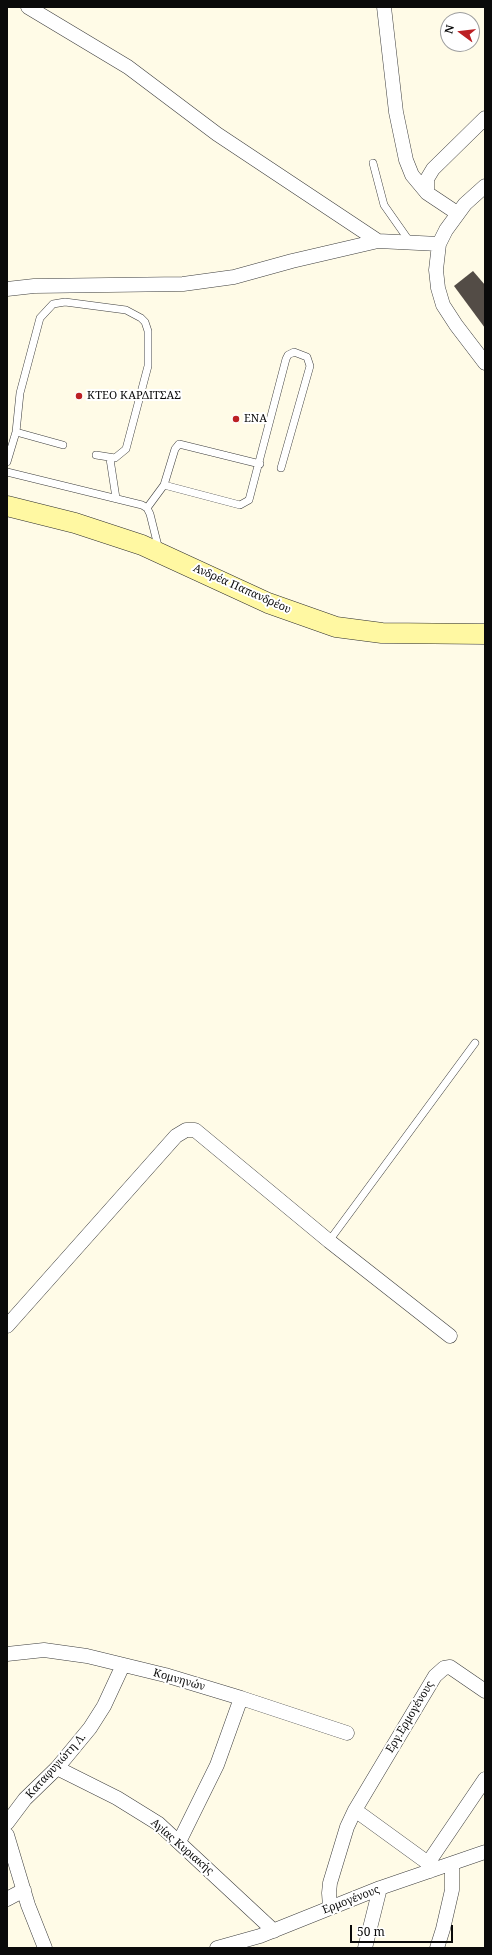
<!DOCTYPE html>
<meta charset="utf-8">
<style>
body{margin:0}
#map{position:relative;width:492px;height:1955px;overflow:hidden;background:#fffbe7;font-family:"Noto Serif",serif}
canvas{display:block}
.frame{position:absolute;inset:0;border:8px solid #0a0a0a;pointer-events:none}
.north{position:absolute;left:440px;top:12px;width:40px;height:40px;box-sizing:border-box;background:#fff;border:1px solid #9d9d9d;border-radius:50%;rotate:285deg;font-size:11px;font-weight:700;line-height:16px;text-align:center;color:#0a0a0a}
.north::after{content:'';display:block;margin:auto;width:14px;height:18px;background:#bc2023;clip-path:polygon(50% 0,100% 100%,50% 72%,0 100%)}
.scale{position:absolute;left:350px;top:1925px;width:103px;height:18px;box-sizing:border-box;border:2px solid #0a0a0a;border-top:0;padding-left:5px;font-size:12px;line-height:14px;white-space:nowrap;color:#0a0a0a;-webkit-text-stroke:3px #fff;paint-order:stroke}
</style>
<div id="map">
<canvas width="492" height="1955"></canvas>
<div class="frame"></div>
<div class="north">N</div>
<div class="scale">50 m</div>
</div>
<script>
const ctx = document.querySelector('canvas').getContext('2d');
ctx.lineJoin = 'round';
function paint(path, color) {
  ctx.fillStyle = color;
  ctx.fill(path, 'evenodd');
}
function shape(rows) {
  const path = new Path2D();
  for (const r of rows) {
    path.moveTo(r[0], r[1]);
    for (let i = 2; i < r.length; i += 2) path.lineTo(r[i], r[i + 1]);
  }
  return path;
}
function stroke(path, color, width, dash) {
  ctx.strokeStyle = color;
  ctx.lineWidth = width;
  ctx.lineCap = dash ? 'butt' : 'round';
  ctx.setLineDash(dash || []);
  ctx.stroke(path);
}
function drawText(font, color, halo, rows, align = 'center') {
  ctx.font = font + ' "Noto Serif",serif';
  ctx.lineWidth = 4;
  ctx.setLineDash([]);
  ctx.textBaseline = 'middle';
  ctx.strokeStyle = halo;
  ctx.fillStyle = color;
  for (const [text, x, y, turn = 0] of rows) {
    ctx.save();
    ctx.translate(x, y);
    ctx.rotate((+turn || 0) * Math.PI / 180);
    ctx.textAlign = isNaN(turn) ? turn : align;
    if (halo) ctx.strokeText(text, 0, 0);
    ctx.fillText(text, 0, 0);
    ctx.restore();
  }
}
const building = shape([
 [473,271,485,285,485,328,454,286]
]);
const lane = shape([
 [373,163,384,205,410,242],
 [16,432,63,445],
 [110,459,116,498],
 [7,462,16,432,20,393,40,318,53,304,65,302,126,310,141,318,145,322,148,331,148,366,126,449,115,458,96,455],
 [7,472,142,505,147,508,150,514,159,550],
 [164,485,240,505,249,500,286,359,288,355,294,352,307,357,310,366,281,468],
 [147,508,164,485,175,449,179,444,260,464],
 [329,1241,475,1043]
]);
const street = shape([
 [28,7,128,67,217,134,378,241],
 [384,7,396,112,406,160,412,175,427,193],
 [485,186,465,204,446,230,439,244,436,270,438,288,443,305,456,325,485,363],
 [457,213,427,193,427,179,433,169,485,118],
 [7,289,34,286,183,284,234,277,292,261,378,241,439,244],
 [7,1326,176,1136,186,1130,195,1130,329,1241,450,1336],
 [7,1654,44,1650,87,1656,165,1675,241,1698,347,1733],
 [57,1768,117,1798,159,1824,274,1931],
 [355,1810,428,1863],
 [7,1823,25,1799,57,1768,90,1728,104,1706,123,1665],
 [7,1835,28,1905,45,1948],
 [179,1842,217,1765,241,1698],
 [430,1871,428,1863,485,1779],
 [7,1899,24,1890],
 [330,1907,329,1893,330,1883,347,1827,355,1810,435,1676,444,1668,450,1667,485,1691],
 [217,1948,260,1936,380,1888,485,1852],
 [365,1948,380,1888],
 [437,1948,443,1929,452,1890,452,1864]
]);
const secondary = shape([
 [7,506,75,523,142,545,268,603,336,627,382,633,485,634]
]);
const markers = [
 [79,396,4,"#bc2023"],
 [236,419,4,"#bc2023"]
];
const poiNames = [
 ["ΚΤΕΟ ΚΑΡΔΙΤΣΑΣ",87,396],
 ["ΕΝΑ",244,419]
];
const streetNames = [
 ["Ανδρέα Παπανδρέου",242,589,24],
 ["Κομνηνών",179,1680,16],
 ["Εργ.Ερμογένους",410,1717,-59],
 ["Καταφυγιώτη Λ.",56,1766,-48],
 ["Αγίας Κυριακής",182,1847,41],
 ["Ερμογένους",351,1900,-21]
];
paint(building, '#534c46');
stroke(lane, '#3d3d3d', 8);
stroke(street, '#3d3d3d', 15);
stroke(secondary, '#2c2c2c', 21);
stroke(lane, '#fff', 7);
stroke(street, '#fff', 14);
stroke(secondary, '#fff8a2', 20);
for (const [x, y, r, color] of markers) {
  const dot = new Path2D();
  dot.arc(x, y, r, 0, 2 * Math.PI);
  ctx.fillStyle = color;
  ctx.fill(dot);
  stroke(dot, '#fff', 1.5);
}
drawText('11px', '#0a0a0a', '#fff', poiNames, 'left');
drawText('11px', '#0a0a0a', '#fff', streetNames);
</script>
